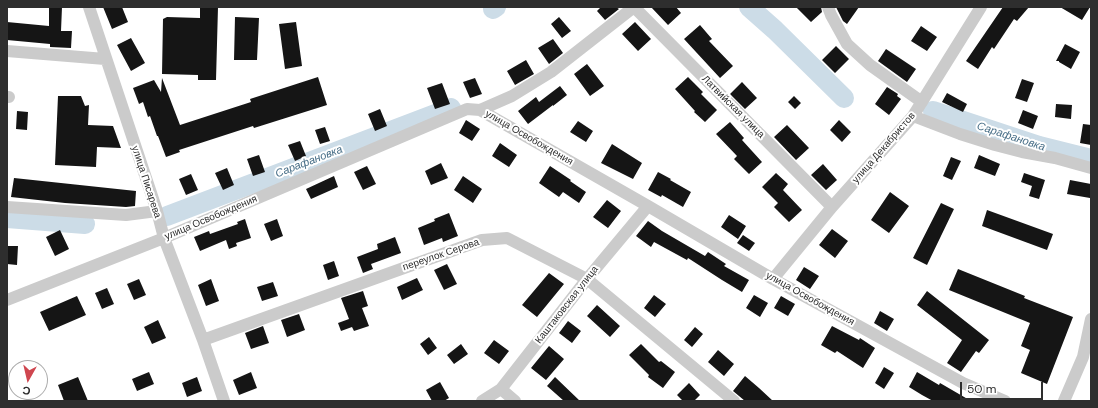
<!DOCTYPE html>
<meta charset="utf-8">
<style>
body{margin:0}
#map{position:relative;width:1098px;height:408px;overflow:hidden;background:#fff;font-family:"DM Sans",sans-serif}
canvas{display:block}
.frame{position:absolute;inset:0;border:8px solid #2e2e2e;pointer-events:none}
.north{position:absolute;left:8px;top:360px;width:40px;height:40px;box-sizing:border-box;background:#fff;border:1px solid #ababab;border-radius:50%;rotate:188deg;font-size:11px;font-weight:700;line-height:16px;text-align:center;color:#2e2e2e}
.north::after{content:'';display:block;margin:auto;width:14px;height:18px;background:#cf464f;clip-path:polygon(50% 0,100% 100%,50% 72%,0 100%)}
.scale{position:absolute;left:960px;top:382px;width:83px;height:18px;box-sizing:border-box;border:2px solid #2e2e2e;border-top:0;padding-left:5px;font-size:12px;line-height:14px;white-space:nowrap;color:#2e2e2e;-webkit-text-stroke:3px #fff;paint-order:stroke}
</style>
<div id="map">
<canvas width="1098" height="408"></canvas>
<div class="frame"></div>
<div class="north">С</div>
<div class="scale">50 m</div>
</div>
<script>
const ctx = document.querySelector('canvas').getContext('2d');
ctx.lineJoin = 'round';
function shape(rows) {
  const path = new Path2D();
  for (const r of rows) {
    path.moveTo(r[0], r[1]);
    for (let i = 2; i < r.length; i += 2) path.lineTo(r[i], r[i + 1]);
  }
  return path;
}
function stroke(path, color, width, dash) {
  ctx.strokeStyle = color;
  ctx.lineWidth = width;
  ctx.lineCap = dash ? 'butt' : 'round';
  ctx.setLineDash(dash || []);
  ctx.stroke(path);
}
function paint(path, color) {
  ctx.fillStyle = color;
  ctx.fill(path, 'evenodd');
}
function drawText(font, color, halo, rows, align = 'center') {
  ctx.font = font + ' "DM Sans",sans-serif';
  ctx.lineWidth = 4;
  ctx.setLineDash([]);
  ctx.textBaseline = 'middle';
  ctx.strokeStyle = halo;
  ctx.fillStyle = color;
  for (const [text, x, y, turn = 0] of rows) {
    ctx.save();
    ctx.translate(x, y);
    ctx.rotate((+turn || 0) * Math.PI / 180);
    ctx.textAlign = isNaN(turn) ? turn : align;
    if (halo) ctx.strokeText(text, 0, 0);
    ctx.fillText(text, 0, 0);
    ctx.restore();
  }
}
const river = shape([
 [749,7,775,30,844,98],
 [493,9,496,7],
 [933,111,1039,146,1091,159],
 [167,216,451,108],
 [7,218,85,224]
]);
const building = shape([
 [49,7,62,7,61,31,72,31,71,48,50,47,50,44,7,40,7,22,49,26],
 [103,7,122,7,128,22,112,29],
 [200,7,218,7,216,80,198,80,198,75,162,74,163,19,167,17,200,18],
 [601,7,616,7,619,9,605,20,597,11],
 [651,7,676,7,681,13,668,25],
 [796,7,821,7,822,12,811,22],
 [836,7,859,7,847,24,843,21],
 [1003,7,1029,7,1017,21,1014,19,994,49,992,47,978,69,966,61],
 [1060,7,1090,7,1082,20],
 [235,17,259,18,257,60,234,60],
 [559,17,571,31,562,38,551,24],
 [296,22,302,66,285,69,279,24],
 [635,22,651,39,638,51,622,34],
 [700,25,712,39,709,41,733,66,720,78,684,39],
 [921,26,937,37,927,51,911,41],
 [131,38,145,63,131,71,117,45],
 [553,39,563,53,549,64,538,48],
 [1065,44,1080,52,1071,69,1059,62,1059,61,1056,61],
 [836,46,849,59,835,73,822,60],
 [886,49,916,69,907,82,878,61],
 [526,60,534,74,515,85,507,71],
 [587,64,604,86,590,96,574,74],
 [318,77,327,105,254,128,253,126,179,150,180,152,166,157,158,136,157,136,150,116,148,117,143,102,139,104,133,88,154,80,161,92,162,78,180,125,251,102,250,99],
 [688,77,703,92,701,94,717,110,705,122,694,112,695,111,675,89],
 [475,78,482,94,470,98,463,82],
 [1022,79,1034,83,1027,102,1015,98],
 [742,82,757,98,745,109,730,94],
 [442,83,450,104,435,109,427,88],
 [560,86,567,95,553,106,553,105,528,124,518,111,536,97,539,102],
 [887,87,898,94,897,96,901,99,889,115,875,104],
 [947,93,967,104,963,112,942,102],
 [58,96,81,96,85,106,89,105,88,125,113,126,121,148,97,147,96,167,55,165],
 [794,96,801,103,795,109,788,102],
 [1056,104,1072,105,1071,119,1055,117],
 [380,109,387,126,375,131,368,114],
 [1023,110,1038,116,1033,129,1018,123],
 [17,111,28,112,27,130,16,129],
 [466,120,480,129,472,141,459,133],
 [839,120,851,132,842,142,830,130],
 [578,121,593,131,586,142,570,132],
 [730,122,744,138,742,140,762,162,749,174,734,159,737,156,716,134],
 [1083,124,1091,125,1091,145,1080,143],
 [787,125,809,148,796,160,774,137],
 [325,127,330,141,320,144,315,130],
 [300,141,306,156,295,161,288,145],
 [500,143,517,155,509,167,492,156],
 [612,144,642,163,633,179,601,163],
 [259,155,265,172,253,176,247,159],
 [979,155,1000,164,995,176,974,168],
 [951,157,961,161,952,180,943,176],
 [441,163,448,178,431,185,425,171],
 [823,164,837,180,826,190,811,175],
 [367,166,376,184,363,190,354,172],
 [550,166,571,180,570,181,586,192,579,203,563,192,559,197,539,183],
 [227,168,234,185,223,190,215,173],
 [658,172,671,179,670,180,691,192,683,207,662,195,661,197,648,190],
 [776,173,788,184,783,190,802,210,789,222,774,207,778,203,762,187],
 [1024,173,1045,180,1039,199,1029,196,1032,186,1021,182],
 [191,174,198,190,186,195,179,179],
 [334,176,338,187,311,199,306,189],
 [463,176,482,189,473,203,454,190],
 [14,178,136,191,135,206,126,207,65,203,11,197],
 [1070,180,1091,184,1090,198,1067,194],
 [890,192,909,206,889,233,871,220],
 [607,200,621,211,608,228,593,217],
 [941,203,954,209,927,265,913,258],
 [987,210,1053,234,1047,250,982,226],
 [449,213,458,236,443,242,442,238,424,245,418,228,435,221,434,219],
 [729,215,746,226,738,239,721,227],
 [245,219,251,238,236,243,237,246,229,249,226,240,200,251,194,237,209,231,210,234,238,224,237,222],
 [277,219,283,236,271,241,264,224],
 [648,221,662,231,705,256,708,252,726,264,724,266,749,280,742,292,722,280,688,258,687,260,654,242,651,247,636,236],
 [832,229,848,241,835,258,819,245],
 [60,230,69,249,55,256,46,237],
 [743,235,755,243,749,251,737,243],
 [395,237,401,253,371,264,373,269,363,273,357,257,378,249,377,244],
 [7,246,18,246,17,265,7,264],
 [334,261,339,276,328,280,323,265],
 [447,264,457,284,444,290,434,270],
 [804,267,819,276,810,289,796,280],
 [958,269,1025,296,1024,298,1073,317,1047,384,1021,373,1030,350,1021,346,1030,323,949,290],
 [549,273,564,284,537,317,522,305],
 [417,278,423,290,402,300,397,287],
 [139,279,146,295,134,300,127,284],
 [211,279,219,301,206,306,198,285],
 [273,282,278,296,262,301,257,287],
 [107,288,114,304,102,309,95,293],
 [363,291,368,306,362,308,369,326,354,331,352,327,341,331,338,323,349,319,341,298],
 [927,291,989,340,979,353,976,351,961,372,947,363,962,340,917,305],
 [654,295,666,304,655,317,644,308],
 [754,295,768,303,760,317,746,308],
 [77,296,86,315,49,331,40,312],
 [781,296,795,304,788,316,774,308],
 [597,305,620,326,610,337,587,316],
 [880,311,894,319,887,331,874,323],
 [299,314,305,330,287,337,281,320],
 [158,320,166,338,152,344,144,327],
 [568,321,581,331,572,343,559,333],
 [263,326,269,343,251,349,245,333],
 [832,326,859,340,860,338,875,348,863,368,837,351,835,353,821,345],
 [695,327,703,334,692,347,684,340],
 [429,337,437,348,428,355,420,344],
 [494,340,509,351,499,364,484,353],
 [461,344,468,354,454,364,447,355],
 [641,344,659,362,661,361,675,372,663,388,648,377,649,375,629,355],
 [549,346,564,359,546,380,531,368],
 [718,350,734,364,724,376,708,362],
 [884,367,894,373,884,389,875,383],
 [149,372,154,384,137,391,132,379],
 [251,372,257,388,239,395,233,380],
 [917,372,939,385,940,383,971,401,933,401,922,395,909,387],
 [745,376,759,388,773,401,745,401,733,391],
 [78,377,88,401,64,401,58,385],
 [197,377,202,391,187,397,182,383],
 [555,377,580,401,564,401,547,386],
 [440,382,449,398,444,401,432,401,426,390],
 [689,383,700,395,694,401,683,401,677,395]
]);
const minor = shape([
 [89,7,157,211,164,238,203,340,224,401],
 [634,7,832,207],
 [828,7,831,15,847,44,870,65,922,102],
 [7,51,105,59],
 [7,97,9,97],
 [480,110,512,96,551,72,634,7],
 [913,116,960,134,995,145,1022,152,1055,158,1091,168],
 [7,207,126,215,157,211],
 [773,279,832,207,913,116,981,7],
 [7,300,164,238,467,109,480,110,648,206,773,279,963,383,1005,401],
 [203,340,482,240,507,238,587,279,734,401],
 [501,389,515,401],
 [482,401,501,389,587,279,648,206],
 [1064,401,1083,357,1091,319]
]);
const streetNames = [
 ["Латвийская улица",733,107,45],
 ["улица Освобождения",529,138,30],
 ["улица Декабристов",884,148,-49],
 ["улица Писарева",146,182,72],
 ["улица Освобождения",211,218,-23],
 ["переулок Серова",441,255,-19],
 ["улица Освобождения",810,299,29],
 ["Каштаковская улица",567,305,-52]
];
const waterNames = [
 ["Сарафановка",1011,137,18],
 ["Сарафановка",309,162,-21]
];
stroke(river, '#ccdce7', 20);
paint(building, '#151515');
stroke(minor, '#cbcbcb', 12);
drawText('10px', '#2e2e2e', '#fff', streetNames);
drawText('italic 11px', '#466d86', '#fff', waterNames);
</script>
